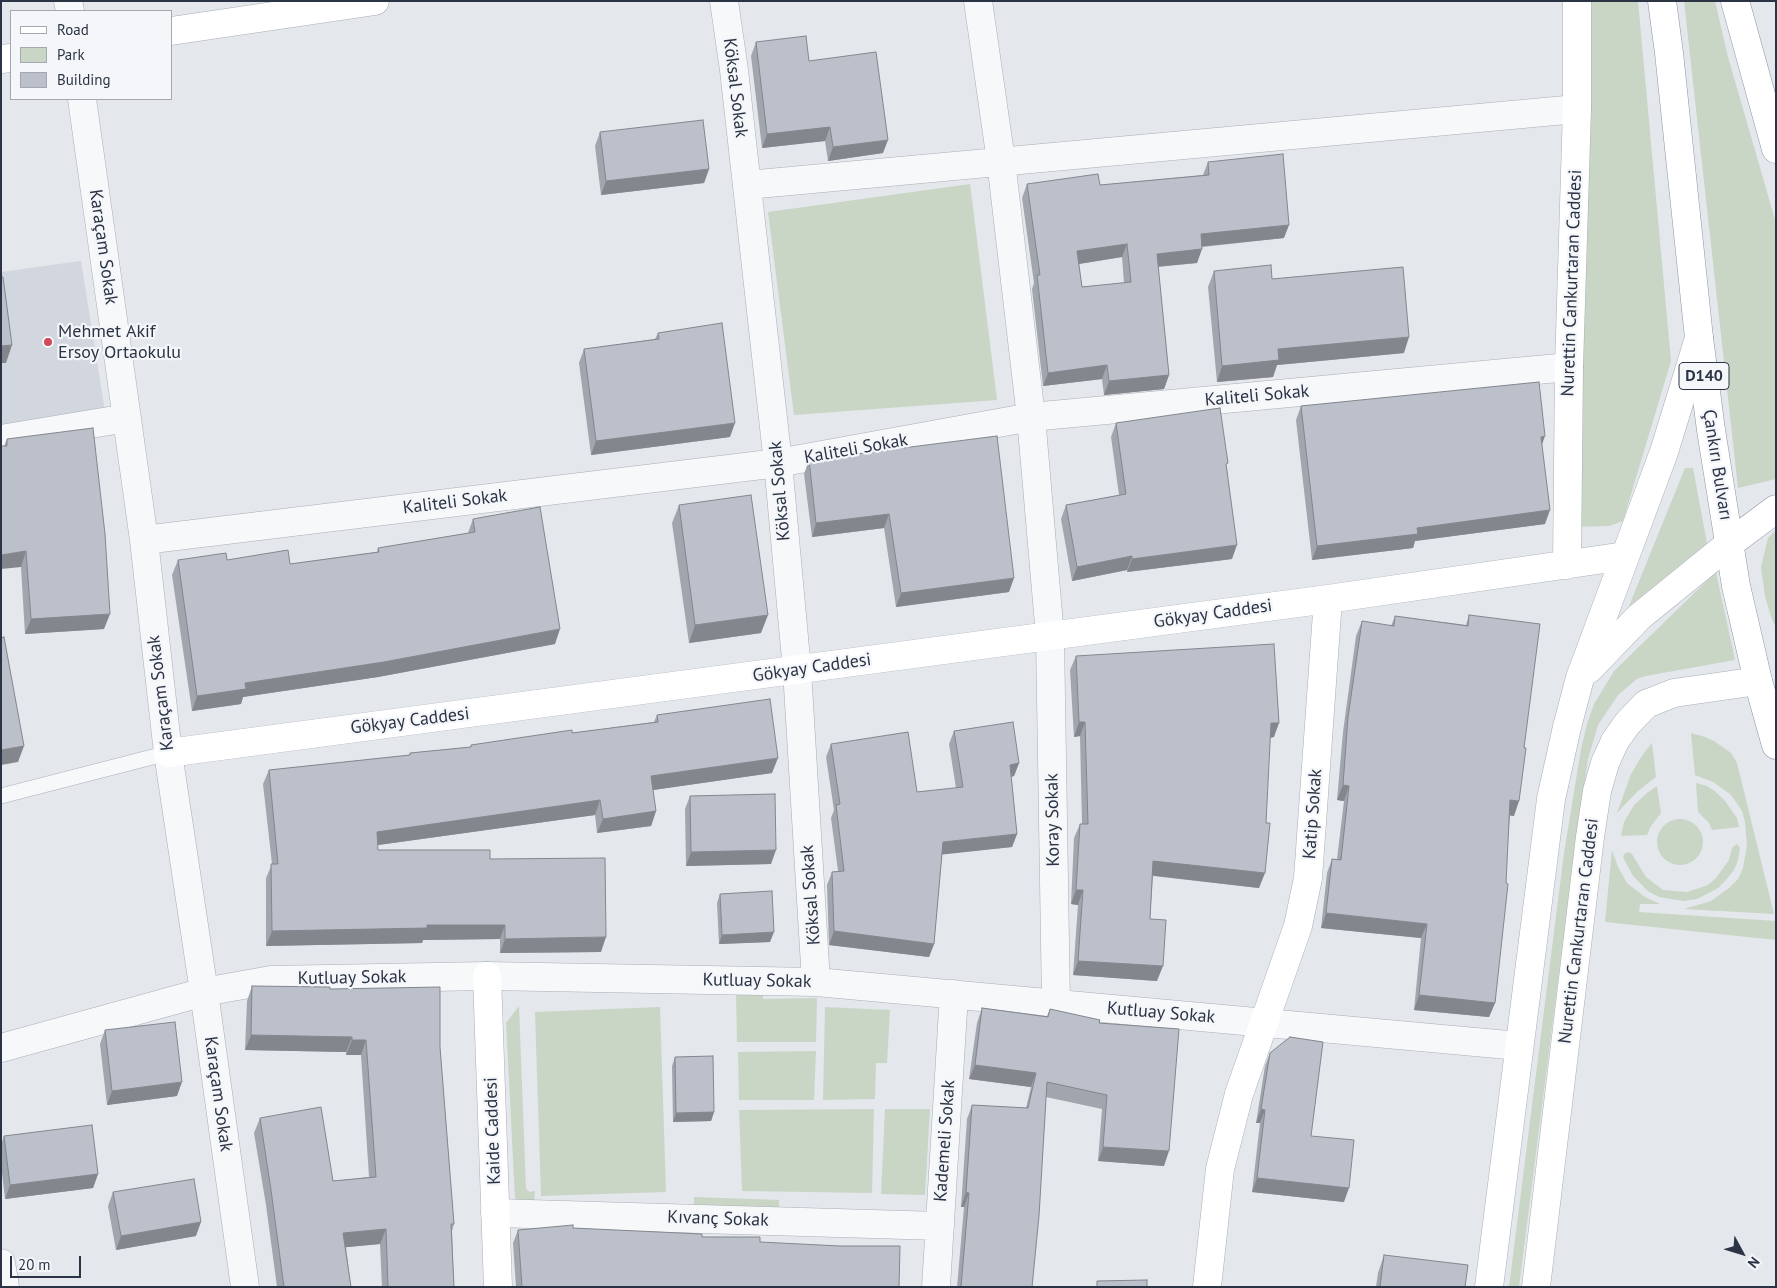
<!DOCTYPE html>
<meta charset="utf-8">
<style>
body{margin:0}
#map{position:relative;width:1777px;height:1288px;overflow:hidden;background:#e4e7ec;font-family:"PT Sans",sans-serif}
canvas{display:block}
.frame{position:absolute;inset:0;border:2px solid #2b3445;pointer-events:none}
.legend{position:absolute;left:10px;top:10px;width:162px;height:90px;box-sizing:border-box;background:#f4f6f9;border:1px solid #a4a8b1;margin:0;padding:6px 9px;list-style:none;font-size:15px;color:#2b3445}
.legend li{display:flex;align-items:center;gap:10px;height:25px}
.legend b{width:25px;border:1px solid #a4a8b1}
.north{position:absolute;left:1717px;top:1228px;width:50px;height:50px;-webkit-text-stroke:4px #f4f6f9;paint-order:stroke;rotate:129deg;font-size:14px;font-weight:700;line-height:20px;text-align:center;color:#2b3445}
.north::after{content:'';display:block;margin:auto;width:18px;height:22px;background:#2b3445;clip-path:polygon(50% 0,100% 100%,50% 72%,0 100%)}
.scale{position:absolute;left:10px;top:1256px;width:71px;height:22px;box-sizing:border-box;border:2px solid #2b3445;border-top:0;padding-left:6px;font-size:15px;line-height:18px;white-space:nowrap;color:#2b3445;-webkit-text-stroke:4px #f4f6f9;paint-order:stroke}
</style>
<div id="map">
<canvas width="1777" height="1288"></canvas>
<div class="frame"></div>
<ul class="legend">
<li><b style="height:6px;background:#fff"></b>Road</li>
<li><b style="height:14px;background:#c9d6c5"></b>Park</li>
<li><b style="height:14px;background:#bbc0ca"></b>Building</li>
</ul>
<div class="north">N</div>
<div class="scale">20 m</div>
</div>
<script>
const ctx = document.querySelector('canvas').getContext('2d');
ctx.lineJoin = 'round';
function paint(path, color) {
  ctx.fillStyle = color;
  ctx.fill(path, 'evenodd');
}
function shape(rows) {
  const path = new Path2D();
  for (const r of rows) {
    if (r.length === 3) {
      path.moveTo(r[0] + r[2], r[1]);
      path.arc(r[0], r[1], r[2], 0, 2 * Math.PI);
      continue;
    }
    path.moveTo(r[0], r[1]);
    for (let i = 2; i < r.length; i += 2) path.lineTo(r[i], r[i + 1]);
  }
  return path;
}
function stroke(path, color, width, dash) {
  ctx.strokeStyle = color;
  ctx.lineWidth = width;
  ctx.lineCap = dash ? 'butt' : 'round';
  ctx.setLineDash(dash || []);
  ctx.stroke(path);
}
function drawText(font, color, halo, rows, align = 'center') {
  ctx.font = font + ' "PT Sans",sans-serif';
  ctx.lineWidth = 4.5;
  ctx.setLineDash([]);
  ctx.textBaseline = 'middle';
  ctx.strokeStyle = halo;
  ctx.fillStyle = color;
  for (const [text, x, y, turn = 0] of rows) {
    ctx.save();
    ctx.translate(x, y);
    ctx.rotate((+turn || 0) * Math.PI / 180);
    ctx.textAlign = isNaN(turn) ? turn : align;
    if (halo) ctx.strokeText(text, 0, 0);
    ctx.fillText(text, 0, 0);
    ctx.restore();
  }
}
const built = shape([
 [81,261,105,412,1,426,1,272]
]);
const green = shape([
 [1591,1,1638,1,1671,361,1623,521,1609,526,1574,527],
 [1684,1,1715,1,1728,57,1776,223,1776,479,1738,488],
 [970,184,997,400,794,415,768,212],
 [1685,468,1693,468,1707,543,1629,606],
 [1776,530,1776,627,1772,620,1765,596,1761,567,1768,538],
 [1716,572,1735,660,1646,676,1637,679,1618,695,1598,725,1588,759,1572,870,1519,1287,1509,1287,1564,853,1581,749,1587,724,1594,704,1614,671],
 [1691,733,1705,737,1714,741,1731,753,1737,763,1774,914,1684,909,1711,901,1729,888,1738,879,1743,868,1747,845,1745,822,1742,811,1736,802,1730,794,1713,782,1695,775],
 [1652,743,1656,777,1638,791,1617,813,1631,774,1643,754],
 [1696,783,1707,786,1716,792,1725,801,1737,818,1739,827,1712,830,1709,823,1698,812],
 [1657,786,1661,813,1651,826,1647,835,1621,836,1624,822,1634,805,1647,793],
 [1680,842,23],
 [1737,844,1740,848,1738,860,1734,870,1726,880,1718,888,1709,893,1697,899,1683,901,1659,897,1649,892,1633,876,1623,857,1624,854,1629,852,1632,854,1646,877,1663,890,1687,892,1708,885,1716,878,1729,860,1732,848],
 [1612,850,1618,867,1627,883,1645,897,1660,904,1640,904,1639,912,1776,921,1776,940,1605,922],
 [763,990,763,999,817,998,816,1042,737,1042,736,992],
 [519,1006,526,1189,530,1192,535,1191,534,1202,518,1202,515,1198,506,1023],
 [660,1007,666,1192,541,1196,535,1012],
 [825,1007,890,1010,887,1063,876,1063,875,1099,823,1100],
 [816,1051,814,1100,739,1100,738,1052],
 [874,1109,872,1193,742,1191,739,1110],
 [885,1109,930,1109,925,1195,881,1194],
 [694,1197,779,1200,779,1208,694,1205]
]);
const lane = shape([
 [1,796,168,753]
]);
const street = shape([
 [68,1,70,11],
 [724,1,734,70,778,463,797,670,816,982],
 [978,1,1001,161,1031,417,1050,636,1056,1004],
 [82,99,144,540,168,753,204,992,245,1287],
 [747,185,1577,109],
 [1,439,127,418],
 [144,540,778,463,1031,417,1569,367],
 [1,1048,204,992,271,980,487,976,816,982,1519,1046],
 [495,1213,940,1226],
 [1,1263,5,1287],
 [936,1287,954,994]
]);
const secondary = shape([
 [171,31,375,1],
 [1,59,11,58],
 [1567,565,1569,367,1577,109,1577,1],
 [1589,669,1639,617,1729,544],
 [168,753,1328,599,1625,556],
 [487,976,498,1287],
 [1207,1287,1220,1169,1239,1094,1298,926,1308,878,1328,599],
 [1489,1287,1551,799,1567,727,1580,678,1664,452,1699,338],
 [1536,1287,1590,837,1597,791,1605,763,1615,741,1627,724,1646,704,1674,693,1758,681]
]);
const highway = shape([
 [1662,1,1669,53,1699,338,1711,430,1736,586,1758,681,1776,745],
 [1735,1,1776,149],
 [1729,544,1776,509]
]);
const wall = shape([
 [756,42,809,61,883,153,828,161,825,141,762,148,751,56],
 [600,132,709,169,704,183,601,195,595,146],
 [1208,162,1284,238,1202,247,1197,263,1158,267,1169,375,1164,389,1104,395,1102,379,1043,386,1032,289,1034,283,1022,198,1027,184,1100,185,1203,175],
 [1122,257,1124,283,1082,287,1079,264],
 [1214,271,1272,279,1404,353,1277,365,1273,377,1217,382,1208,287],
 [658,333,730,437,591,455,579,363,584,349,655,339],
 [1301,406,1542,445,1545,524,1415,541,1413,548,1312,560,1296,420],
 [1116,423,1227,468,1232,559,1127,572,1127,570,1072,581,1061,519,1066,505,1119,495,1111,437],
 [7,439,104,629,25,634,21,567,4,446],
 [809,460,1009,592,896,607,884,528,812,537,804,474],
 [679,505,761,633,689,643,672,523],
 [473,519,555,644,378,677,243,697,241,704,192,711,172,575,178,560,227,560,290,564,377,552,378,548,468,533],
 [1469,615,1514,816,1510,815,1495,1003,1489,1017,1414,1010,1421,938,1321,928,1327,873,1332,859,1337,859,1344,801,1337,800,1343,732,1356,636,1362,621,1391,626,1395,616,1466,625],
 [1076,656,1274,737,1270,738,1259,888,1153,876,1150,919,1157,981,1073,975,1078,905,1071,904,1074,838,1080,824,1082,824,1080,736,1074,737,1070,670],
 [657,715,772,773,653,790,656,811,651,826,597,833,595,815,378,845,378,850,490,859,601,952,500,953,500,939,423,940,422,943,266,946,266,878,272,864,263,784,269,770,409,755,410,753,470,747,471,745,572,733,654,722],
 [954,731,1019,763,1014,776,1011,777,1017,834,1012,847,942,854,934,944,929,957,829,945,827,885,832,872,838,871,831,818,834,810,826,757,831,744,917,792,956,788,949,744],
 [690,796,771,864,686,866,685,809],
 [720,894,770,942,719,944,717,903],
 [252,986,330,989,440,1047,454,1224,452,1231,454,1287,382,1287,380,1244,346,1247,351,1287,277,1287,266,1205,254,1133,260,1118,333,1181,369,1177,361,1055,346,1055,346,1052,245,1050,247,1001],
 [982,1008,1047,1016,1050,1009,1099,1023,1164,1166,1098,1161,1102,1109,1046,1097,1032,1287,957,1287,964,1207,961,1207,967,1119,972,1105,1026,1108,1031,1087,969,1079,977,1023],
 [105,1030,177,1096,107,1105,100,1044],
 [1270,1053,1311,1136,1344,1202,1252,1192,1260,1123,1256,1123,1265,1066],
 [675,1057,714,1112,711,1121,673,1122,672,1066],
 [4,1136,98,1174,93,1188,5,1199,1,1164,1,1145],
 [113,1192,196,1236,116,1250,108,1206],
 [573,1228,702,1237,760,1242,899,1287,516,1287,513,1243,518,1230],
 [1384,1255,1465,1287,1376,1287,1378,1273]
]);
const shadedWall = shape([
 [830,127,825,141,762,148,767,134],
 [888,140,883,153,828,161,833,147],
 [709,169,704,183,601,195,606,181],
 [1289,225,1284,238,1196,247,1201,234],
 [1127,244,1122,257,1072,265,1077,251],
 [1202,249,1197,263,1152,267,1157,254],
 [1409,337,1404,353,1277,365,1273,377,1217,382,1222,366,1278,349],
 [12,345,6,363,1,363,1,346],
 [1107,365,1102,379,1043,386,1048,373],
 [1169,375,1164,389,1104,395,1109,381],
 [735,423,730,437,591,455,596,441],
 [1545,436,1540,450,1541,437],
 [1550,510,1545,524,1415,541,1413,548,1312,560,1317,546,1417,528],
 [889,514,884,528,812,537,816,523],
 [1237,545,1232,559,1127,572,1132,559],
 [26,551,21,567,1,569,1,555],
 [1132,556,1127,570,1072,581,1077,567],
 [1014,578,1009,592,896,607,901,593],
 [110,614,104,629,25,634,31,619],
 [768,615,761,633,689,643,695,625],
 [560,629,555,644,378,677,243,697,241,704,192,711,197,696,245,683],
 [1079,722,1085,722,1080,736,1074,737],
 [1271,723,1279,723,1274,737,1266,738],
 [24,746,18,762,1,765,1,750],
 [778,758,772,773,646,791,651,776],
 [1019,763,1014,776,1005,778,1010,765],
 [1343,785,1349,786,1344,801,1337,800],
 [600,800,595,815,371,846,377,832],
 [1510,800,1519,801,1514,816,1505,815],
 [656,811,651,826,597,833,603,819],
 [1017,834,1012,847,938,855,943,842],
 [776,850,771,864,686,866,691,852],
 [1153,861,1265,873,1259,888,1148,875],
 [1076,890,1083,890,1078,905,1071,904],
 [1326,913,1427,924,1421,938,1321,928],
 [427,925,505,925,500,939,423,940,422,943,266,946,272,931],
 [834,931,934,944,929,957,829,945],
 [774,932,770,942,719,944,722,935],
 [606,937,601,952,500,953,505,939],
 [1078,961,1163,966,1157,981,1073,975],
 [1419,995,1495,1003,1489,1017,1414,1010],
 [251,1035,352,1037,346,1052,245,1050],
 [352,1040,366,1040,361,1055,346,1055],
 [975,1065,1036,1073,1031,1087,969,1079],
 [182,1082,177,1096,107,1105,112,1091],
 [1261,1109,1265,1110,1260,1123,1256,1123],
 [714,1112,711,1121,673,1122,676,1113],
 [1103,1147,1169,1151,1164,1166,1098,1161],
 [98,1174,93,1188,5,1199,10,1185],
 [1257,1178,1349,1188,1344,1202,1252,1192],
 [966,1192,969,1193,964,1207,961,1207],
 [201,1222,196,1236,116,1250,121,1236],
 [386,1229,380,1244,338,1248,343,1233]
]);
const building = shape([
 [806,36,809,61,876,52,888,140,833,147,830,127,767,134,756,42,806,36],
 [703,120,709,169,606,181,600,132,703,120],
 [1283,154,1289,225,1201,234,1202,249,1157,254,1169,375,1109,381,1107,365,1048,373,1037,275,1040,275,1027,184,1098,174,1100,185,1209,175,1208,162,1283,154],
 [1127,244,1131,282,1082,287,1077,251,1127,244],
 [1271,265,1272,279,1403,267,1409,337,1278,349,1279,360,1222,366,1214,271,1271,265],
 [1,277,3,277,12,345,1,346,1,277],
 [722,323,735,423,596,441,584,349,659,339,658,333,722,323],
 [1539,382,1545,436,1541,437,1550,510,1417,528,1418,534,1317,546,1301,406,1539,382],
 [1220,408,1228,463,1226,464,1237,545,1132,559,1132,556,1077,567,1066,505,1126,494,1116,423,1220,408],
 [93,428,105,534,110,614,31,619,26,551,1,555,1,446,7,446,7,439,93,428],
 [997,436,1014,578,901,593,889,514,816,523,809,460,997,436],
 [751,495,768,615,695,625,679,505,751,495],
 [540,507,560,629,384,662,245,683,246,689,197,696,178,560,226,553,227,560,288,550,290,564,379,552,378,548,475,532,473,519,540,507],
 [1469,615,1540,624,1524,748,1526,748,1519,801,1510,800,1506,883,1508,884,1495,1003,1419,995,1427,924,1326,913,1332,859,1341,860,1349,786,1343,785,1348,717,1362,621,1394,626,1395,616,1468,626,1469,615],
 [4,637,24,746,1,750,1,638,4,637],
 [1274,644,1279,723,1271,723,1266,823,1270,823,1265,873,1153,861,1150,919,1166,920,1163,966,1078,961,1083,890,1076,890,1080,824,1088,824,1085,722,1079,722,1076,656,1274,644],
 [770,699,778,758,651,776,656,811,603,819,600,800,377,832,378,850,490,850,490,859,605,858,606,937,505,939,505,925,427,925,427,928,272,931,271,864,278,864,269,770,410,755,410,753,471,747,471,745,572,730,572,733,658,722,657,715,770,699],
 [1013,722,1019,763,1010,765,1017,834,943,842,934,944,834,931,832,872,844,871,836,805,840,804,831,744,908,732,917,792,963,787,954,731,1013,722],
 [775,794,776,850,691,852,690,796,775,794],
 [772,891,774,932,722,935,720,894,772,891],
 [252,986,330,987,330,989,440,987,440,1047,454,1224,451,1224,454,1287,388,1287,386,1229,343,1233,351,1287,284,1287,271,1190,260,1118,321,1107,333,1181,376,1177,366,1040,352,1040,352,1037,251,1035,252,986],
 [982,1008,1048,1017,1050,1009,1100,1020,1099,1023,1179,1029,1169,1151,1103,1147,1107,1095,1047,1082,1039,1216,1032,1287,961,1287,969,1193,966,1192,972,1105,1028,1108,1036,1073,975,1065,982,1008],
 [175,1022,182,1082,112,1091,105,1030,175,1022],
 [1290,1037,1323,1042,1311,1136,1354,1140,1349,1188,1257,1178,1265,1110,1261,1109,1270,1053,1290,1037],
 [713,1056,714,1112,676,1113,675,1057,713,1056],
 [92,1125,98,1174,10,1185,4,1136,92,1125],
 [194,1179,201,1222,121,1236,113,1192,194,1179],
 [573,1225,573,1228,702,1234,702,1237,760,1237,760,1242,840,1246,900,1246,899,1287,522,1287,518,1230,573,1225],
 [1384,1255,1468,1265,1465,1287,1380,1287,1384,1255],
 [1147,1280,1147,1287,1097,1287,1097,1281,1147,1280]
]);
const markers = [
 [48,342,5,"#d1495b"]
];
const shields = [
 [1704,376,50]
];
const shieldNames = [
 ["D140",1704,376]
];
const streetNames = [
 ["Köksal Sokak",735,88,83],
 ["Karaçam Sokak",103,247,82],
 ["Nurettin Cankurtaran Caddesi",1572,283,-88],
 ["Kaliteli Sokak",1257,396,-5],
 ["Kaliteli Sokak",856,449,-10],
 ["Çankırı Bulvarı",1717,465,81],
 ["Köksal Sokak",780,491,-95],
 ["Kaliteli Sokak",455,502,-7],
 ["Gökyay Caddesi",1213,614,-8],
 ["Gökyay Caddesi",812,668,-8],
 ["Karaçam Sokak",161,693,-97],
 ["Gökyay Caddesi",410,721,-7],
 ["Katip Sokak",1313,814,-86],
 ["Koray Sokak",1053,820,-91],
 ["Köksal Sokak",811,895,-94],
 ["Nurettin Cankurtaran Caddesi",1579,931,-83],
 ["Kutluay Sokak",352,978,-1],
 ["Kutluay Sokak",757,981,1],
 ["Kutluay Sokak",1161,1013,5],
 ["Karaçam Sokak",218,1094,82],
 ["Kaide Caddesi",493,1131,-92],
 ["Kademeli Sokak",945,1141,-86],
 ["Kıvanç Sokak",718,1219,2]
];
const poiNames = [
 ["Mehmet Akif",58,332],
 ["Ersoy Ortaokulu",58,353]
];
paint(built, '#d2d6de');
paint(green, '#c9d6c5');
stroke(lane, '#a9aeb7', 16);
stroke(street, '#a9aeb7', 29);
stroke(secondary, '#a9aeb7', 29);
stroke(highway, '#8b94a3', 29);
stroke(lane, '#f7f8fa', 15);
stroke(street, '#f7f8fa', 28);
stroke(secondary, '#fff', 28);
stroke(highway, '#fff', 28);
paint(wall, '#a1a5ae');
paint(shadedWall, '#83868d');
paint(building, '#bbc0ca');
stroke(building, '#83868d', 1);
for (const [x, y, r, color] of markers) {
  const dot = new Path2D();
  dot.arc(x, y, r, 0, 2 * Math.PI);
  ctx.fillStyle = color;
  ctx.fill(dot);
  stroke(dot, '#f4f6f9', 2);
}
for (const [x, y, w] of shields) {
  const box = new Path2D();
  box.roundRect(x - w / 2, y - 13.5, w, 27, 4);
  ctx.fillStyle = '#f4f6f9';
  ctx.fill(box);
  stroke(box, '#2b3445', 1);
}
drawText('bold 16px', '#2b3445', null, shieldNames);
drawText('18px', '#2b3445', '#f4f6f9', streetNames);
drawText('18px', '#2b3445', '#f4f6f9', poiNames, 'left');
</script>
